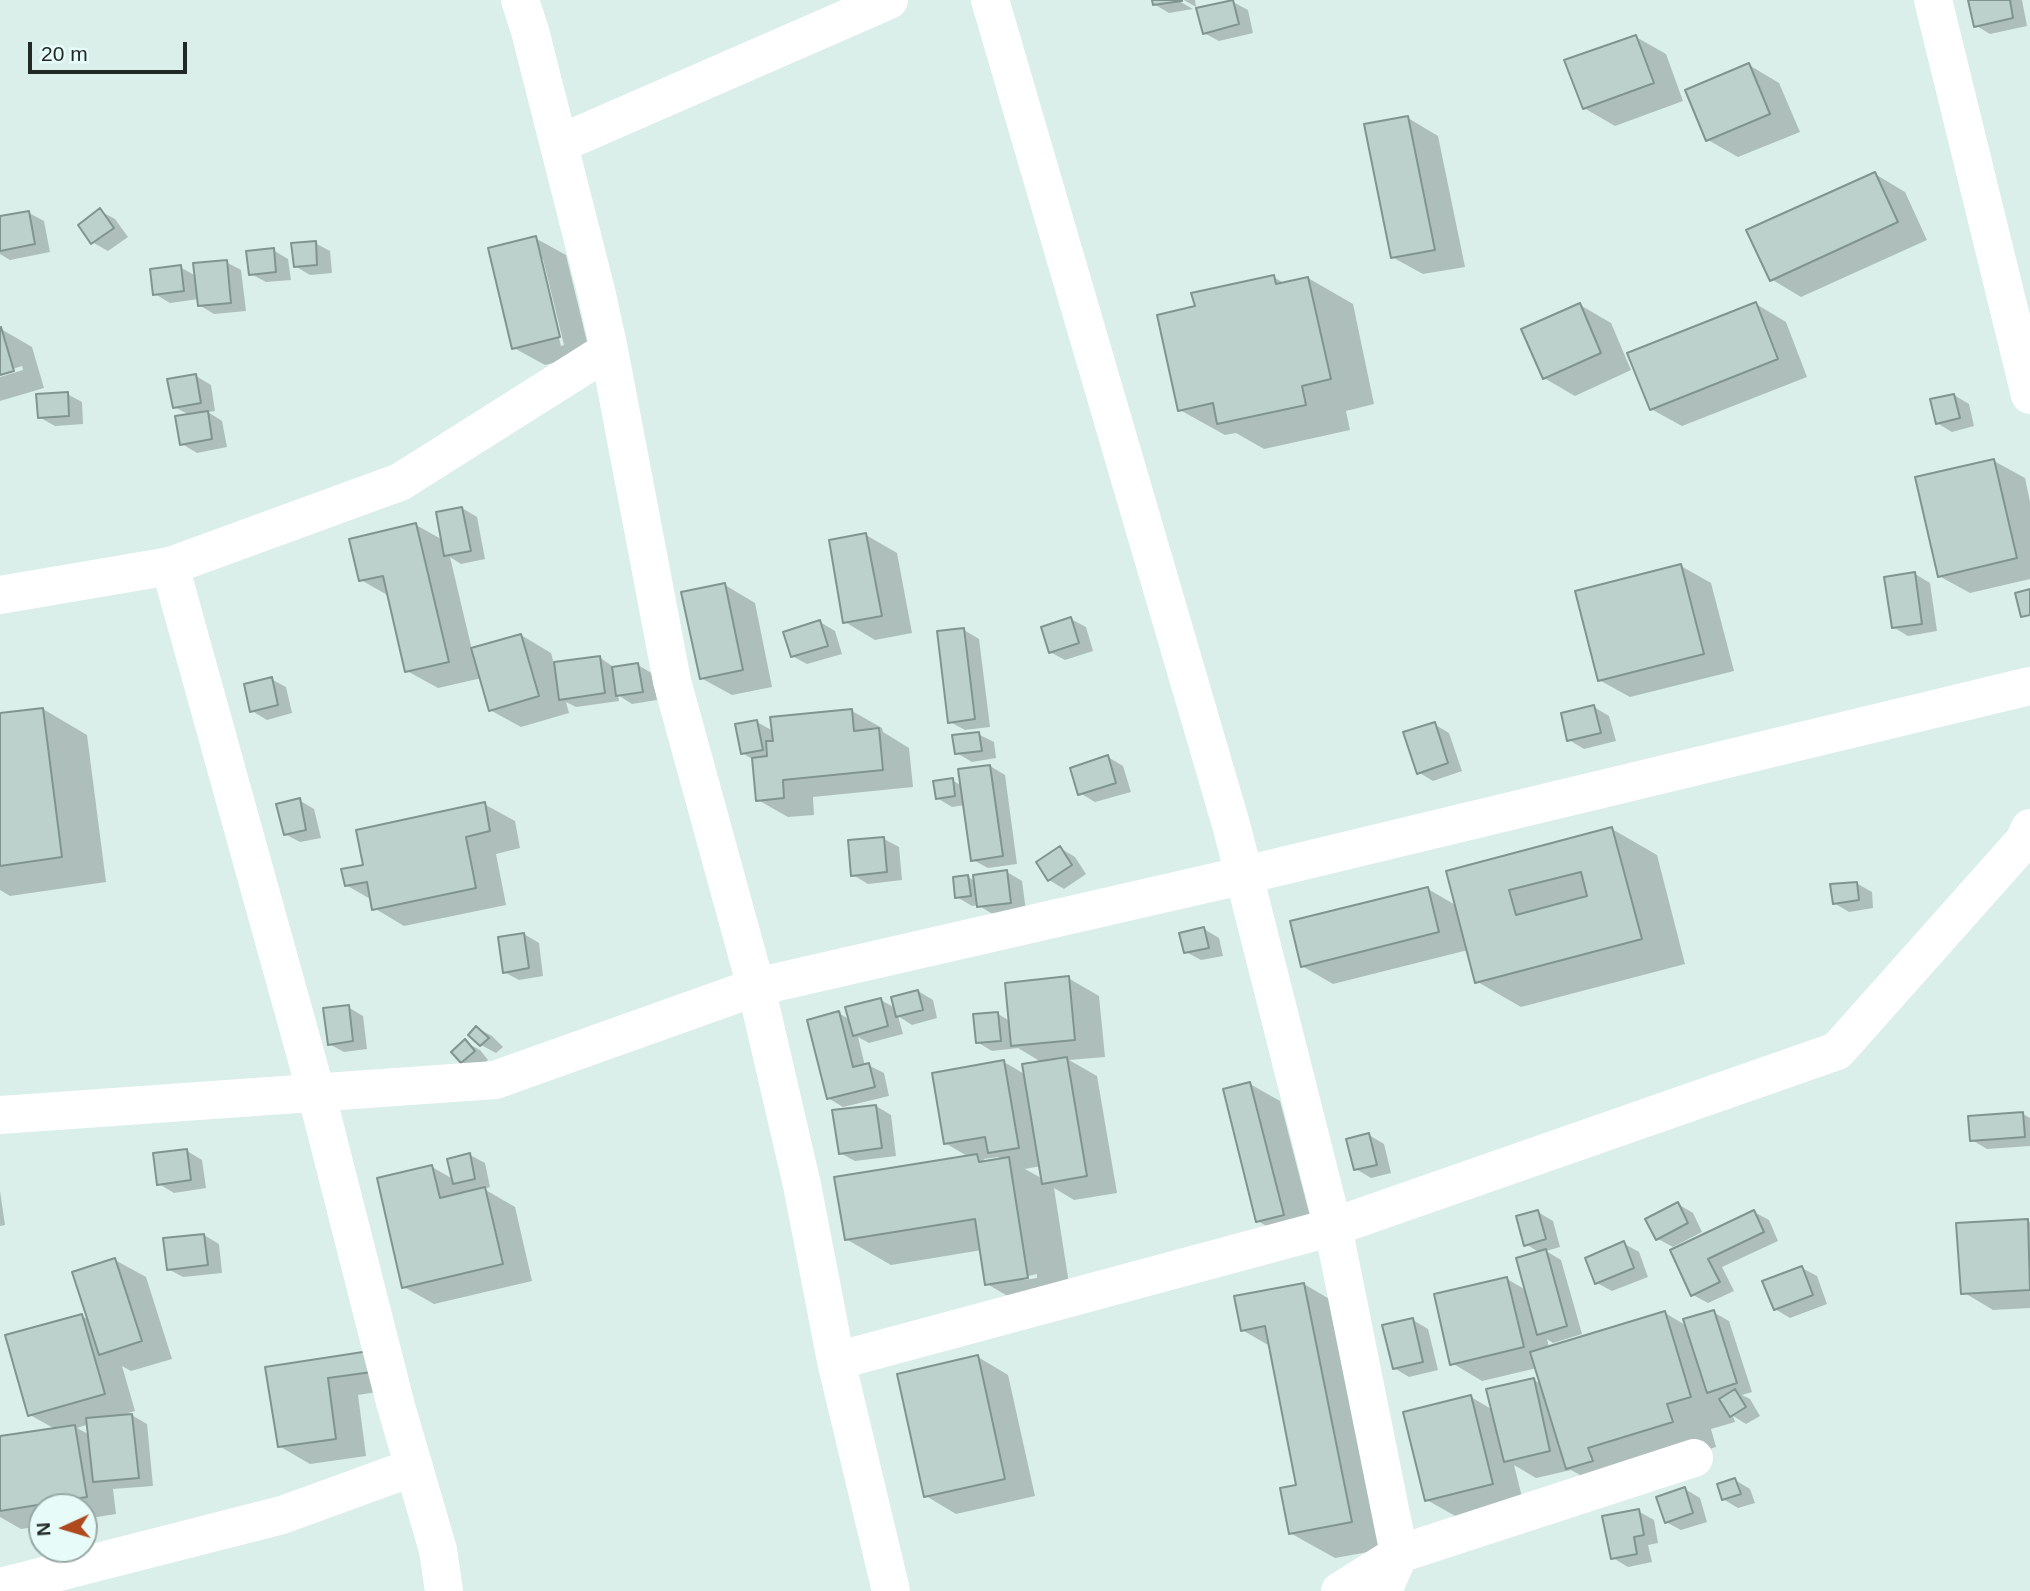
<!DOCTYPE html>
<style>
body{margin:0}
#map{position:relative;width:2030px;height:1591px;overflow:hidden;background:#daefea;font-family:Helvetica,sans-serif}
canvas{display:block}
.north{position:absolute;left:28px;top:1493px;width:70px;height:70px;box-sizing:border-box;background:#e7fcf8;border:2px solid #98a8a4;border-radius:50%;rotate:266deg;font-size:19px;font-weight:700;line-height:28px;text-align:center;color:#212927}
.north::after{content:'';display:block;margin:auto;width:24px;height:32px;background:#af491e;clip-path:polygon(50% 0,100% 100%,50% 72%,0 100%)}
.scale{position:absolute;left:28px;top:42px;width:159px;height:32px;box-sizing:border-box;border:4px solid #212927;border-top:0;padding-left:9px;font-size:21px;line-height:24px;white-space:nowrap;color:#212927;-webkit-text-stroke:5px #e7fcf8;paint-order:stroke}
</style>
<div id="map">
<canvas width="2030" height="1591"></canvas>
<div class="north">N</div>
<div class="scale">20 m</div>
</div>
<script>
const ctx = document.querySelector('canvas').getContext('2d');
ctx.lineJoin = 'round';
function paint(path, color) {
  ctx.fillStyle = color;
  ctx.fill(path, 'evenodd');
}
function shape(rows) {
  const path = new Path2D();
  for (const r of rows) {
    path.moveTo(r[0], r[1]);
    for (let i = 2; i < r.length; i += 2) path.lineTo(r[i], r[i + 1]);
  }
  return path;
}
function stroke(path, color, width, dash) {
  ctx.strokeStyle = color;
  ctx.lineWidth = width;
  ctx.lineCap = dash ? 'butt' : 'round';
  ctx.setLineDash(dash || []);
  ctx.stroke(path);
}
const shadow = shape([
 [1154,0,1177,0,1193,9,1169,13,1154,4],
 [1184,0,1195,0,1196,7],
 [1969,0,2022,0,2027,26,1990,34,1975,25],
 [1233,2,1248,10,1253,33,1219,41,1204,33],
 [1636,37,1666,54,1683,101,1615,126,1584,108],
 [1749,65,1779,83,1800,132,1738,157,1708,140],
 [1408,118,1438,136,1465,267,1423,274,1392,257],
 [1875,174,1905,192,1927,240,1801,297,1771,279],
 [100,211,115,219,128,237,108,251,92,242],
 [29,213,44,221,50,252,10,260,0,254,0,218],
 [535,238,566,255,590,354,545,365,514,348],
 [539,259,543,259,564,345,561,346],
 [315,243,330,251,332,273,310,275,295,266],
 [273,250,288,259,291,280,266,282,251,274],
 [226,262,241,270,246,311,214,314,199,305,199,299,170,303,155,294,180,267,196,276],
 [1273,277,1286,284,1308,278,1353,304,1374,404,1346,411,1350,430,1264,449,1236,433,1225,435,1180,410,1197,307],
 [1756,304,1786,322,1807,377,1682,426,1651,409],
 [1580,305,1611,323,1631,370,1575,396,1544,378],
 [1,329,32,347,44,388,0,401,0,377,23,370,22,366,0,373],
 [196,376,211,385,215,411,208,412,222,421,227,447,197,453,182,444,190,415,174,407],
 [67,394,82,402,83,424,55,426,39,417],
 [1954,395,1969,404,1974,426,1952,432,1937,423],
 [1994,461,2025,478,2030,502,2030,579,1970,593,1939,576],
 [462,508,477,517,485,559,461,564,450,557,472,650,521,635,551,653,554,664,599,657,615,668,638,665,653,674,657,700,632,704,618,695,619,701,576,707,566,702,569,713,521,727,490,710,482,678,438,688,407,671,389,596,361,580,416,525,443,540],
 [866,535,897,553,912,633,875,640,845,622],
 [1681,566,1711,583,1734,671,1630,697,1599,680],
 [1915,574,1930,583,1937,631,1908,636,1893,627],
 [725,585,755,603,772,687,732,695,701,678],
 [1071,619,1086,627,1093,651,1065,660,1050,652],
 [820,622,835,631,842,654,807,664,792,656],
 [964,630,979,639,990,727,965,730,950,722],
 [271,679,286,687,292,713,267,720,252,711],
 [1594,707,1609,716,1616,741,1584,749,1569,740],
 [43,709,87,735,106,882,10,896,0,890,0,715],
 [852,711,882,728,883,732,909,748,913,787,813,797,814,815,788,817,758,800,754,760,742,753,757,722,773,731],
 [1434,724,1449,733,1462,771,1433,781,1418,772],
 [978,734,994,742,996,758,972,762,957,753],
 [1108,757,1123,766,1131,792,1095,802,1080,793],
 [990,766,1005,775,1017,864,988,868,973,860,965,805,952,807,937,798,952,780,962,786],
 [299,800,314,809,321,838,300,842,285,834],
 [484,804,515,821,520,848,496,854,506,905,404,926,374,908,372,900,346,885,365,866],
 [1612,829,1657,855,1685,964,1521,1007,1476,981,1468,950,1333,984,1302,966,1428,889,1457,906],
 [884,839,899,847,902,880,868,884,853,875],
 [1060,848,1075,857,1086,874,1064,889,1049,880],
 [1007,872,1022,881,1026,911,994,915,978,905,972,906,957,897,968,877,975,881],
 [1856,883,1872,892,1873,908,1849,912,1834,903],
 [1204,929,1219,938,1223,956,1201,960,1186,952],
 [524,934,539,943,543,976,519,980,504,972],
 [1068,978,1099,996,1105,1057,1069,1060,1097,1076,1117,1193,1074,1200,1054,1188,1072,1303,1032,1310,987,1284,982,1250,891,1265,846,1239,969,1157,945,1143,1004,1062,1026,1075,1043,1063,1018,1048,992,1051,977,1042,998,1014,1010,1021],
 [998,1157,1004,1160,989,1162,983,1159],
 [1041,1166,1043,1179,1025,1169],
 [1037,1274,1037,1278,1024,1280,1024,1277],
 [918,991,933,1000,937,1018,912,1025,898,1016,903,1034,869,1043,858,1037,865,1066,868,1065,884,1073,889,1096,843,1107,828,1098,839,1013,850,1020,881,1000,895,1008],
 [348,1007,363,1016,367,1049,344,1052,329,1044],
 [477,1028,492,1036,503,1047,496,1053,481,1045],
 [465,1042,480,1050,488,1060,477,1070,462,1062],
 [1250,1084,1280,1101,1314,1232,1288,1239,1258,1221],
 [876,1106,891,1115,896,1156,855,1161,840,1153],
 [2023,1114,2030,1118,2030,1146,1987,1149,1972,1140],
 [1369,1135,1384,1144,1391,1173,1371,1178,1356,1169],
 [187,1151,202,1160,206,1188,174,1193,159,1184],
 [470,1155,485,1163,490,1187,484,1189,515,1207,532,1281,434,1304,404,1287,432,1167,453,1179],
 [0,1191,5,1225,0,1226],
 [1678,1204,1693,1213,1702,1232,1673,1247,1658,1239],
 [1538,1212,1553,1221,1560,1247,1546,1251,1561,1260,1582,1334,1553,1343,1547,1339,1549,1348,1665,1313,1687,1326,1713,1312,1729,1321,1752,1392,1742,1395,1750,1399,1760,1416,1746,1424,1733,1416,1735,1422,1711,1429,1716,1447,1632,1473,1612,1493,1571,1470,1536,1478,1514,1465,1523,1501,1457,1517,1427,1500,1471,1397,1493,1410,1533,1380,1542,1384,1537,1368,1482,1381,1452,1363,1507,1279,1526,1290,1540,1253,1526,1244],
 [1754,1212,1769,1220,1778,1241,1722,1267,1734,1291,1708,1303,1693,1295,1673,1251],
 [2027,1221,2030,1222,2030,1308,1993,1310,1963,1292],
 [204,1235,219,1244,222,1273,183,1277,168,1269],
 [1623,1243,1639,1252,1648,1277,1612,1291,1597,1283],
 [115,1260,146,1277,172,1359,131,1371,122,1366,135,1411,128,1413,147,1424,153,1486,113,1489,116,1514,84,1519,84,1507,42,1507,42,1526,21,1529,0,1517,0,1438,55,1429,30,1415,82,1316,89,1320],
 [89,1424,90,1435,77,1428],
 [1802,1268,1817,1276,1827,1304,1790,1318,1775,1309],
 [1304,1284,1348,1310,1396,1547,1335,1558,1290,1533,1298,1486,1270,1346,1242,1330],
 [1413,1320,1428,1329,1438,1370,1409,1377,1394,1368],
 [375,1352,409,1387,358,1395,366,1456,310,1464,279,1446,267,1369],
 [978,1357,1008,1375,1035,1496,956,1514,926,1496],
 [1735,1480,1750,1489,1755,1503,1738,1508,1723,1499],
 [1685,1489,1700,1498,1707,1522,1681,1530,1666,1522],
 [1638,1511,1654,1520,1658,1543,1648,1545,1652,1562,1628,1567,1613,1558]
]);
const building = shape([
 [1152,0,1182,0,1182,1,1153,5,1152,0],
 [1233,0,1239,24,1203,34,1196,8,1233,0],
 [1968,0,2010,0,2013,18,1974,27,1968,0],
 [1636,35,1654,83,1583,109,1564,60,1636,35],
 [1749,63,1770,114,1706,141,1685,90,1749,63],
 [1408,116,1435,250,1391,258,1364,124,1408,116],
 [1875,172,1898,222,1770,281,1746,230,1875,172],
 [100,208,114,228,91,244,78,225,100,208],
 [29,211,35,244,0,251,0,216,29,211],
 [536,236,560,337,512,349,488,248,536,236],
 [316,241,317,265,294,267,291,243,316,241],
 [274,248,276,272,249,275,246,251,274,248],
 [227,260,231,303,198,306,193,263,227,260],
 [181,265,184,291,153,295,150,269,181,265],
 [1274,275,1276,284,1308,277,1331,379,1302,386,1306,405,1217,424,1213,403,1178,411,1157,315,1195,306,1191,293,1274,275],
 [1756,302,1778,359,1650,410,1627,353,1756,302],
 [1580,303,1601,353,1543,379,1521,329,1580,303],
 [1,327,14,371,0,375,0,328,1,327],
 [196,374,201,403,173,408,167,379,196,374],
 [68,392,69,416,38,418,36,394,68,392],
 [1954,394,1960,418,1936,424,1930,399,1954,394],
 [208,411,212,439,180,445,175,416,208,411],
 [1994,459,2017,558,1938,577,1915,477,1994,459],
 [462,507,471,551,444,556,436,512,462,507],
 [416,523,449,662,405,672,383,576,359,581,349,539,416,523],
 [866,533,882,616,843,623,829,540,866,533],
 [1681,564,1704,654,1598,681,1575,591,1681,564],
 [1915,572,1922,624,1892,628,1884,577,1915,572],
 [725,583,743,670,700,679,681,592,725,583],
 [2030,589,2030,615,2021,617,2015,593,2030,589],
 [1071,617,1079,643,1049,653,1041,627,1071,617],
 [820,620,828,646,791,657,783,632,820,620],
 [964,628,975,719,948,723,937,631,964,628],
 [521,634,539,696,489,711,471,648,521,634],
 [600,656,605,693,559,700,554,662,600,656],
 [638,663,643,692,616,696,612,667,638,663],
 [272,677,278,705,250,712,244,684,272,677],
 [1594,705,1601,733,1567,741,1561,713,1594,705],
 [43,708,62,857,0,866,0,713,43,708],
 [852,709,854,731,879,728,883,770,783,780,784,798,756,801,752,758,767,756,766,741,773,741,770,717,852,709],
 [757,720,763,750,741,754,735,724,757,720],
 [1435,722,1448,763,1417,774,1403,732,1435,722],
 [979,732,982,751,955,754,952,735,979,732],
 [1108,755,1116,783,1078,795,1070,768,1108,755],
 [990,765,1003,856,971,861,958,769,990,765],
 [953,778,955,796,936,799,933,781,953,778],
 [300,798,306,830,284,835,276,804,300,798],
 [485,802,490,831,466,837,476,888,372,910,367,882,345,886,341,869,363,865,356,830,485,802],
 [1612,827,1642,939,1475,983,1446,871,1612,827],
 [1581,872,1587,896,1516,915,1509,890,1581,872],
 [884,837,887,872,851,876,848,840,884,837],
 [1060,846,1072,865,1048,881,1036,862,1060,846],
 [1007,870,1011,903,977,907,973,875,1007,870],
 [968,875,971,896,955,898,953,877,968,875],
 [1857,882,1859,900,1833,904,1830,884,1857,882],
 [1428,887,1439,932,1301,967,1290,921,1428,887],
 [1204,927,1209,948,1184,953,1179,933,1204,927],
 [524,933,529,968,503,973,498,937,524,933],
 [1069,976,1075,1040,1011,1046,1005,983,1069,976],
 [918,990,923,1010,896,1017,891,997,918,990],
 [881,998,888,1026,853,1036,845,1007,881,998],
 [349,1005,353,1041,328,1045,323,1008,349,1005],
 [839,1011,853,1067,869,1063,875,1087,827,1099,807,1020,839,1011],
 [998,1012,1001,1041,976,1043,973,1014,998,1012],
 [476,1026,489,1038,480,1046,468,1035,476,1026],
 [465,1039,475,1051,461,1063,451,1052,465,1039],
 [1067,1057,1087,1176,1042,1184,1022,1064,1067,1057],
 [1004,1060,1019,1148,988,1153,985,1137,944,1144,932,1073,1004,1060],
 [1250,1082,1284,1215,1256,1222,1223,1089,1250,1082],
 [876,1105,882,1148,839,1154,832,1110,876,1105],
 [2023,1112,2025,1137,1970,1141,1968,1116,2023,1112],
 [1369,1133,1377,1165,1354,1170,1346,1139,1369,1133],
 [187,1149,191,1180,157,1185,153,1153,187,1149],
 [470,1153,475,1179,453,1184,447,1159,470,1153],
 [977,1154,979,1162,1009,1157,1028,1278,985,1285,975,1219,845,1240,834,1177,977,1154],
 [432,1165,440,1198,485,1187,503,1264,402,1288,377,1178,432,1165],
 [1678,1202,1688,1223,1656,1240,1645,1219,1678,1202],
 [1538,1210,1546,1239,1524,1246,1516,1216,1538,1210],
 [1754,1210,1764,1232,1708,1259,1720,1282,1691,1296,1670,1250,1754,1210],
 [2028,1219,2030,1290,1961,1294,1956,1223,2028,1219],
 [204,1234,208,1265,167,1270,163,1238,204,1234],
 [1624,1241,1634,1268,1595,1284,1585,1258,1624,1241],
 [1546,1249,1567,1326,1537,1335,1516,1258,1546,1249],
 [115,1258,142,1341,99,1355,72,1272,115,1258],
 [1802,1266,1813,1295,1774,1310,1762,1281,1802,1266],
 [1507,1277,1524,1347,1450,1365,1434,1294,1507,1277],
 [1304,1283,1352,1522,1289,1534,1280,1488,1296,1485,1265,1326,1241,1331,1234,1296,1304,1283],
 [1714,1310,1737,1383,1707,1393,1683,1319,1714,1310],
 [1665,1311,1691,1397,1667,1404,1673,1422,1588,1448,1593,1461,1566,1469,1530,1352,1665,1311],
 [82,1314,105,1394,28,1416,5,1335,82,1314],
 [1413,1318,1423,1362,1393,1369,1382,1325,1413,1318],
 [376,1350,379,1371,328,1378,336,1439,278,1447,265,1367,376,1350],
 [978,1355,1005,1479,924,1497,897,1374,978,1355],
 [1534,1378,1550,1451,1504,1462,1486,1389,1534,1378],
 [1735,1389,1746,1407,1730,1417,1719,1399,1735,1389],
 [1471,1395,1493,1484,1425,1501,1403,1412,1471,1395],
 [132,1414,139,1478,93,1482,86,1418,132,1414],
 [75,1425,87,1497,0,1511,0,1436,75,1425],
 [1735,1478,1741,1494,1722,1500,1717,1484,1735,1478],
 [1685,1487,1693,1513,1665,1523,1656,1497,1685,1487],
 [1639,1509,1644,1535,1634,1537,1637,1554,1611,1559,1602,1516,1639,1509]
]);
const minor = shape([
 [520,0,530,31,597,295,609,350,672,681,756,987,802,1185,836,1361,891,1591],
 [990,0,1232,828,1333,1227,1399,1554,1383,1591],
 [1933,0,2030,395],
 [559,144,889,0],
 [170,566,316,1092,396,1406,438,1550,444,1591],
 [0,595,170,566,400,482,609,350],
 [0,1115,495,1080,756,987,1245,875,2030,686],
 [836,1361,1333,1227,1837,1051,2024,841,2030,828],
 [0,1587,282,1515,414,1467],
 [1340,1591,1399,1554,1694,1458]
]);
paint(shadow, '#0003');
paint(building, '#bcd0cc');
stroke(building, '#809490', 2);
stroke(minor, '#fff', 38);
</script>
